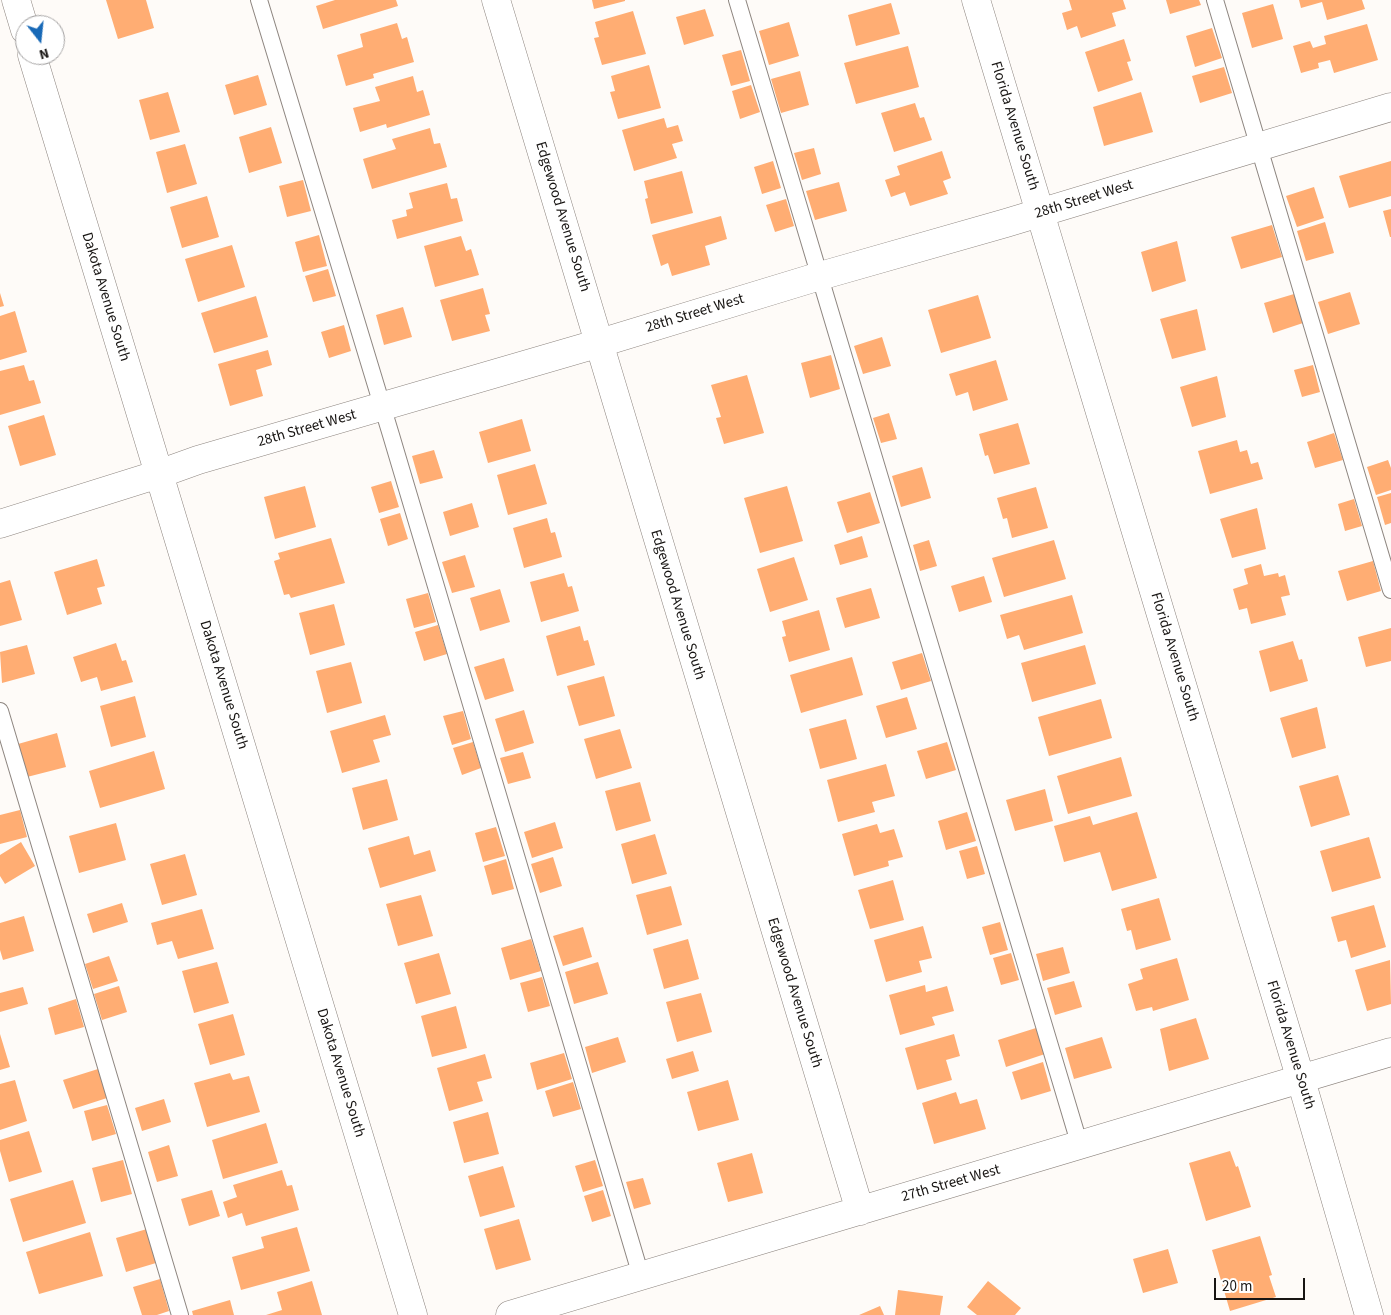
<!DOCTYPE html>
<style>
body{margin:0}
#map{position:relative;width:1391px;height:1315px;overflow:hidden;background:#fefbf8;font-family:"Source Sans 3",sans-serif}
canvas{display:block}
.north{position:absolute;left:15px;top:15px;width:50px;height:50px;box-sizing:border-box;background:#fff;border:1px solid #a3a1a1;border-radius:50%;rotate:164deg;font-size:14px;font-weight:700;line-height:20px;text-align:center;color:#181513}
.north::after{content:'';display:block;margin:auto;width:18px;height:22px;background:#1869b7;clip-path:polygon(50% 0,100% 100%,50% 72%,0 100%)}
.scale{position:absolute;left:1214px;top:1278px;width:91px;height:22px;box-sizing:border-box;border:2px solid #181513;border-top:0;padding-left:6px;font-size:15px;line-height:18px;white-space:nowrap;color:#181513;-webkit-text-stroke:4px #fff;paint-order:stroke}
</style>
<div id="map">
<canvas width="1391" height="1315"></canvas>
<div class="north">N</div>
<div class="scale">20 m</div>
</div>
<script>
const ctx = document.querySelector('canvas').getContext('2d');
ctx.lineJoin = 'round';
function paint(path, color) {
  ctx.fillStyle = color;
  ctx.fill(path, 'evenodd');
}
function shape(rows) {
  const path = new Path2D();
  for (const r of rows) {
    path.moveTo(r[0], r[1]);
    for (let i = 2; i < r.length; i += 2) path.lineTo(r[i], r[i + 1]);
  }
  return path;
}
function stroke(path, color, width, dash) {
  ctx.strokeStyle = color;
  ctx.lineWidth = width;
  ctx.lineCap = dash ? 'butt' : 'round';
  ctx.setLineDash(dash || []);
  ctx.stroke(path);
}
function drawText(font, color, halo, rows, align = 'center') {
  ctx.font = font + ' "Source Sans 3",sans-serif';
  ctx.lineWidth = 5;
  ctx.setLineDash([]);
  ctx.textBaseline = 'middle';
  ctx.strokeStyle = halo;
  ctx.fillStyle = color;
  for (const [text, x, y, turn = 0] of rows) {
    ctx.save();
    ctx.translate(x, y);
    ctx.rotate((+turn || 0) * Math.PI / 180);
    ctx.textAlign = isNaN(turn) ? turn : align;
    if (halo) ctx.strokeText(text, 0, 0);
    ctx.fillText(text, 0, 0);
    ctx.restore();
  }
}
const building = shape([
 [106,0,146,0,154,28,118,39],
 [335,0,396,0,398,6,323,29,316,6],
 [592,0,625,0,625,1,594,9],
 [1069,0,1123,0,1126,9,1112,13,1116,26,1081,38,1077,26,1067,30,1062,13,1072,10],
 [1166,0,1199,0,1201,5,1170,14],
 [1299,0,1362,0,1365,9,1327,20,1322,2,1301,8],
 [891,3,900,34,856,46,848,15],
 [1273,4,1283,39,1252,48,1242,13],
 [705,9,714,36,684,45,676,17],
 [633,11,646,54,602,65,594,38,599,37,595,22],
 [789,22,799,56,769,65,759,31],
 [397,23,402,39,407,37,414,62,373,74,374,78,346,86,337,55,363,47,360,34],
 [1367,24,1378,60,1334,73,1330,60,1318,63,1319,68,1301,73,1293,46,1310,41,1313,48,1326,44,1324,36],
 [1212,28,1222,58,1195,67,1186,36],
 [1124,39,1131,61,1127,62,1133,80,1098,92,1085,52],
 [908,46,919,87,856,104,844,63],
 [741,50,750,81,731,86,722,55],
 [649,65,661,108,618,119,610,92,615,91,611,76],
 [1224,67,1232,93,1200,103,1192,76],
 [800,71,809,105,781,113,771,79],
 [258,75,267,105,234,115,225,85],
 [413,76,417,92,423,90,430,115,387,128,386,124,360,132,353,108,380,101,375,87],
 [751,85,760,112,740,119,732,91],
 [168,92,180,132,150,140,139,100],
 [1141,92,1153,132,1104,146,1093,107],
 [915,103,920,118,924,117,932,140,894,152,881,113],
 [664,118,667,128,678,125,683,141,672,144,677,158,634,171,622,130],
 [271,127,282,163,249,173,239,137],
 [430,128,434,144,440,143,447,167,372,189,363,159,396,149,392,139],
 [185,144,197,184,167,193,156,152],
 [814,148,821,174,802,180,794,153],
 [942,151,951,178,943,181,948,194,910,206,905,192,891,197,885,180,900,175,897,166],
 [773,161,781,188,762,194,754,167],
 [1391,161,1391,196,1349,208,1339,176],
 [682,171,693,213,651,224,645,199,648,198,644,181],
 [303,180,311,211,287,217,279,186],
 [839,182,847,211,815,220,806,191],
 [447,183,451,199,457,198,463,221,397,239,392,220,407,216,406,210,413,208,409,193],
 [1314,187,1324,218,1297,227,1286,196],
 [207,196,219,237,182,248,170,207],
 [786,199,794,226,775,232,766,205],
 [1391,209,1391,237,1390,237,1383,211],
 [721,216,727,239,705,246,710,265,672,276,668,263,661,266,652,235],
 [1325,222,1334,253,1306,261,1297,231],
 [1272,225,1282,257,1241,269,1231,237],
 [319,235,327,266,303,272,295,242],
 [461,236,466,251,471,249,479,275,435,287,424,246],
 [1177,241,1186,281,1152,292,1141,252],
 [232,245,245,287,198,302,185,259],
 [328,269,336,296,313,302,305,276],
 [483,288,490,314,485,315,490,331,452,341,440,300],
 [1350,292,1360,324,1328,334,1318,302],
 [0,293,4,306,0,307],
 [1294,294,1303,323,1273,333,1264,303],
 [978,295,991,338,941,353,928,310],
 [256,296,268,337,214,353,201,313],
 [403,307,412,337,384,345,376,315],
 [1197,309,1206,350,1172,359,1160,319],
 [15,311,27,352,0,360,0,316],
 [344,325,351,351,329,358,321,332],
 [882,337,891,366,863,374,854,346],
 [268,350,272,365,256,370,263,396,230,406,218,364],
 [831,355,840,389,810,398,801,363],
 [996,360,1008,400,973,411,968,392,956,396,949,374],
 [24,365,29,381,34,380,41,403,0,415,0,371],
 [1313,365,1320,392,1302,397,1294,370],
 [747,375,764,433,724,444,716,418,721,417,711,385],
 [1217,376,1226,417,1192,427,1180,387],
 [889,413,897,439,881,443,873,418],
 [44,415,56,455,20,466,8,426],
 [522,419,531,451,488,463,479,432],
 [1018,423,1030,464,994,474,988,455,985,456,979,434],
 [1334,433,1343,460,1315,468,1307,442],
 [1237,440,1240,452,1247,450,1251,464,1258,462,1263,479,1210,494,1198,451],
 [434,450,443,478,420,484,412,456],
 [1388,460,1391,468,1391,490,1376,495,1367,467],
 [535,464,547,504,508,515,497,475],
 [922,467,931,498,901,507,892,476],
 [391,481,399,507,379,513,371,487],
 [305,486,316,527,275,539,264,497],
 [787,486,803,541,760,553,744,498],
 [1036,487,1048,528,1012,538,1007,518,1003,519,997,498],
 [870,492,880,523,847,533,837,502],
 [1391,493,1391,523,1385,525,1377,497],
 [1354,499,1362,526,1345,531,1338,504],
 [472,503,479,527,450,536,443,512],
 [1257,508,1266,549,1232,558,1220,519],
 [400,513,408,539,388,546,380,519],
 [547,518,551,533,555,532,562,557,524,568,513,528],
 [862,536,868,557,840,565,834,545],
 [331,538,345,583,291,598,289,594,284,595,274,561,280,559,278,553],
 [929,540,937,566,920,571,913,545],
 [1054,540,1066,579,1004,597,992,558],
 [465,555,475,587,452,593,442,562],
 [794,557,808,600,770,612,757,569],
 [97,559,105,586,97,588,102,604,67,615,54,572],
 [1373,561,1381,591,1347,601,1338,571],
 [1261,564,1264,576,1278,573,1279,577,1285,575,1290,595,1281,597,1286,615,1251,624,1247,608,1239,610,1233,589,1248,584,1244,569],
 [564,573,568,587,572,586,579,611,541,622,530,582],
 [984,576,992,602,959,612,951,586],
 [10,580,22,620,0,626,0,583],
 [871,588,880,618,845,628,836,598],
 [500,589,510,622,480,631,470,598],
 [428,593,436,622,414,628,406,599],
 [1072,595,1083,633,1024,650,1019,635,1007,639,1000,615],
 [334,604,345,645,310,655,299,613],
 [819,610,830,650,789,662,782,637,786,636,782,621],
 [438,625,447,654,424,661,415,632],
 [580,626,584,641,588,640,595,665,557,676,546,636],
 [1391,628,1391,661,1366,667,1358,637],
 [1293,641,1299,660,1302,659,1308,681,1270,692,1259,651],
 [116,643,122,661,126,660,133,682,101,691,97,677,81,682,73,657],
 [27,645,35,674,2,683,0,652],
 [1085,645,1096,684,1032,702,1021,663],
 [922,653,931,681,901,690,892,662],
 [852,657,863,695,801,713,790,675],
 [504,658,514,691,485,700,474,667],
 [351,662,362,703,327,713,316,671],
 [604,676,615,716,579,726,567,686],
 [135,696,146,737,111,747,100,706],
 [907,697,917,729,886,738,876,706],
 [1101,699,1112,738,1049,756,1038,717],
 [1317,707,1326,748,1292,758,1280,718],
 [524,710,534,743,505,752,495,719],
 [463,711,471,739,452,745,443,716],
 [385,715,391,735,373,740,380,762,342,773,330,731],
 [846,719,857,759,820,769,809,729],
 [620,729,632,768,596,779,584,739],
 [57,733,66,767,27,777,18,744],
 [473,742,481,768,462,775,453,748],
 [947,742,956,770,926,779,917,751],
 [154,751,165,789,100,808,89,771],
 [523,752,531,778,508,784,500,758],
 [1121,757,1132,796,1068,814,1057,776],
 [886,764,895,796,872,802,875,812,838,822,827,780],
 [1338,775,1350,815,1311,827,1299,786],
 [387,779,398,820,363,830,352,788],
 [640,782,651,821,616,831,605,791],
 [1045,789,1053,821,1015,831,1006,800],
 [20,810,27,837,0,844,0,815],
 [967,812,976,841,946,850,938,821],
 [1137,812,1157,878,1112,891,1100,852,1064,862,1054,826,1090,816,1093,825],
 [555,822,563,848,532,858,524,832],
 [116,823,126,860,79,873,69,836],
 [877,824,880,833,894,829,903,857,888,861,889,866,854,876,842,834],
 [496,827,505,856,483,862,475,833],
 [655,834,667,874,632,884,621,844],
 [409,836,414,855,430,850,436,871,380,888,368,848],
 [1369,837,1381,878,1332,892,1320,851],
 [21,842,35,866,5,884,0,876,0,855],
 [977,846,985,874,967,879,959,851],
 [185,854,197,895,162,905,150,864],
 [553,857,562,886,540,893,531,864],
 [506,859,514,889,492,895,484,866],
 [893,880,904,920,870,929,858,890],
 [671,886,682,925,647,935,636,895],
 [421,895,433,936,398,946,386,904],
 [1159,898,1171,940,1136,950,1131,930,1127,931,1121,909],
 [122,903,128,922,93,933,87,914],
 [1374,905,1386,947,1351,958,1346,940,1338,942,1331,917],
 [202,909,214,949,178,959,172,941,157,945,151,923],
 [24,916,34,951,3,960,0,950,0,923],
 [1000,922,1008,950,990,955,982,927],
 [923,926,932,958,919,961,922,972,886,982,874,940],
 [583,927,592,957,563,966,553,936],
 [531,939,541,971,510,980,501,948],
 [688,939,699,979,664,989,653,949],
 [1063,947,1070,973,1043,981,1036,954],
 [439,953,451,994,416,1004,404,963],
 [1011,953,1019,980,1001,985,993,958],
 [109,956,118,981,93,989,85,964],
 [1177,958,1189,1000,1153,1011,1152,1007,1136,1011,1128,984,1143,979,1140,969],
 [1390,960,1391,1004,1367,1011,1355,970],
 [217,962,229,1003,194,1013,182,971],
 [598,962,608,994,574,1004,565,972],
 [542,977,550,1006,528,1012,520,983],
 [1074,981,1082,1007,1055,1015,1047,988],
 [925,985,926,992,947,986,954,1011,932,1017,935,1025,900,1035,889,995],
 [119,986,127,1012,102,1020,94,994],
 [23,987,28,1004,0,1012,0,993],
 [701,993,712,1032,677,1042,666,1002],
 [76,999,84,1027,55,1035,48,1008],
 [456,1006,467,1048,432,1057,421,1016],
 [233,1014,245,1055,210,1065,198,1024],
 [1196,1018,1209,1059,1169,1071,1160,1029],
 [1036,1028,1045,1054,1006,1067,998,1040],
 [0,1034,10,1067,0,1070],
 [954,1034,960,1056,946,1060,952,1080,917,1090,905,1048],
 [618,1037,626,1062,592,1073,585,1047],
 [1102,1037,1112,1068,1074,1079,1065,1048],
 [693,1051,699,1071,672,1079,666,1059],
 [564,1053,572,1079,537,1090,530,1063],
 [485,1054,492,1078,477,1082,483,1101,449,1111,437,1068],
 [1043,1062,1051,1091,1021,1100,1012,1072],
 [98,1069,107,1098,73,1109,63,1080],
 [230,1073,233,1080,249,1076,260,1112,207,1127,194,1083],
 [15,1080,27,1121,0,1130,0,1084],
 [728,1080,739,1120,698,1131,687,1092],
 [573,1082,581,1109,553,1117,545,1091],
 [956,1092,960,1104,977,1099,986,1129,934,1144,922,1103],
 [164,1099,171,1122,142,1131,135,1108],
 [107,1105,116,1134,92,1141,84,1111],
 [488,1112,499,1154,464,1163,453,1122],
 [266,1123,278,1163,223,1179,212,1140],
 [29,1131,42,1172,9,1182,0,1151,0,1140],
 [169,1145,178,1176,157,1182,148,1152],
 [1230,1151,1236,1167,1238,1166,1251,1207,1206,1221,1189,1163],
 [752,1153,763,1193,728,1202,717,1163],
 [123,1160,132,1194,101,1202,92,1168],
 [595,1160,603,1186,583,1192,575,1166],
 [503,1166,515,1207,480,1217,468,1176],
 [282,1170,287,1186,292,1185,299,1210,246,1226,242,1213,228,1218,223,1202,237,1197,233,1185],
 [643,1178,651,1204,634,1209,626,1182],
 [73,1180,86,1223,23,1242,10,1199],
 [212,1190,220,1216,189,1226,181,1199],
 [603,1190,611,1216,592,1222,584,1196],
 [519,1219,531,1260,496,1270,484,1229],
 [297,1227,310,1271,241,1290,232,1257,264,1248,261,1237],
 [147,1229,156,1263,126,1272,116,1238],
 [90,1232,103,1276,39,1294,26,1252],
 [1260,1236,1272,1275,1269,1276,1276,1297,1230,1311,1212,1250],
 [1168,1249,1178,1283,1143,1293,1133,1259],
 [160,1279,169,1311,157,1315,142,1315,133,1287],
 [312,1281,322,1315,266,1315,282,1310,277,1292],
 [988,1281,1021,1308,1015,1315,977,1315,967,1307],
 [898,1290,943,1296,940,1315,895,1315],
 [230,1300,234,1315,193,1315,192,1311],
 [880,1306,884,1315,859,1315]
]);
const service = shape([
 [259,0,391,435,641,1276],
 [737,0,1080,1146],
 [1215,0,1391,590],
 [0,711,180,1315]
]);
const minor = shape([
 [496,0,860,1211],
 [976,0,1301,1080,1369,1315],
 [0,524,159,474,413,1315],
 [510,1315,1391,1052]
]);
const tertiary = shape([
 [16,0,25,30],
 [32,55,159,474,198,460,600,343,820,276,1006,223,1391,107]
]);
const streetNames = [
 ["Florida Avenue South",1014,126,73],
 ["28th Street West",1084,200,-17],
 ["Edgewood Avenue South",562,217,73],
 ["Dakota Avenue South",105,297,73],
 ["28th Street West",695,314,-17],
 ["28th Street West",307,429,-16],
 ["Edgewood Avenue South",677,605,73],
 ["Florida Avenue South",1174,657,73],
 ["Dakota Avenue South",223,685,73],
 ["Edgewood Avenue South",794,993,73],
 ["Florida Avenue South",1290,1045,73],
 ["Dakota Avenue South",340,1073,73],
 ["27th Street West",951,1184,-16]
];
paint(building, '#ffad73');
stroke(service, '#8e8680', 18);
stroke(minor, '#8e8680', 29);
stroke(tertiary, '#8e8680', 29);
stroke(service, '#fff', 16);
stroke(minor, '#fff', 28);
stroke(tertiary, '#fff', 28);
drawText('15px', '#181513', '#fff', streetNames);
</script>
